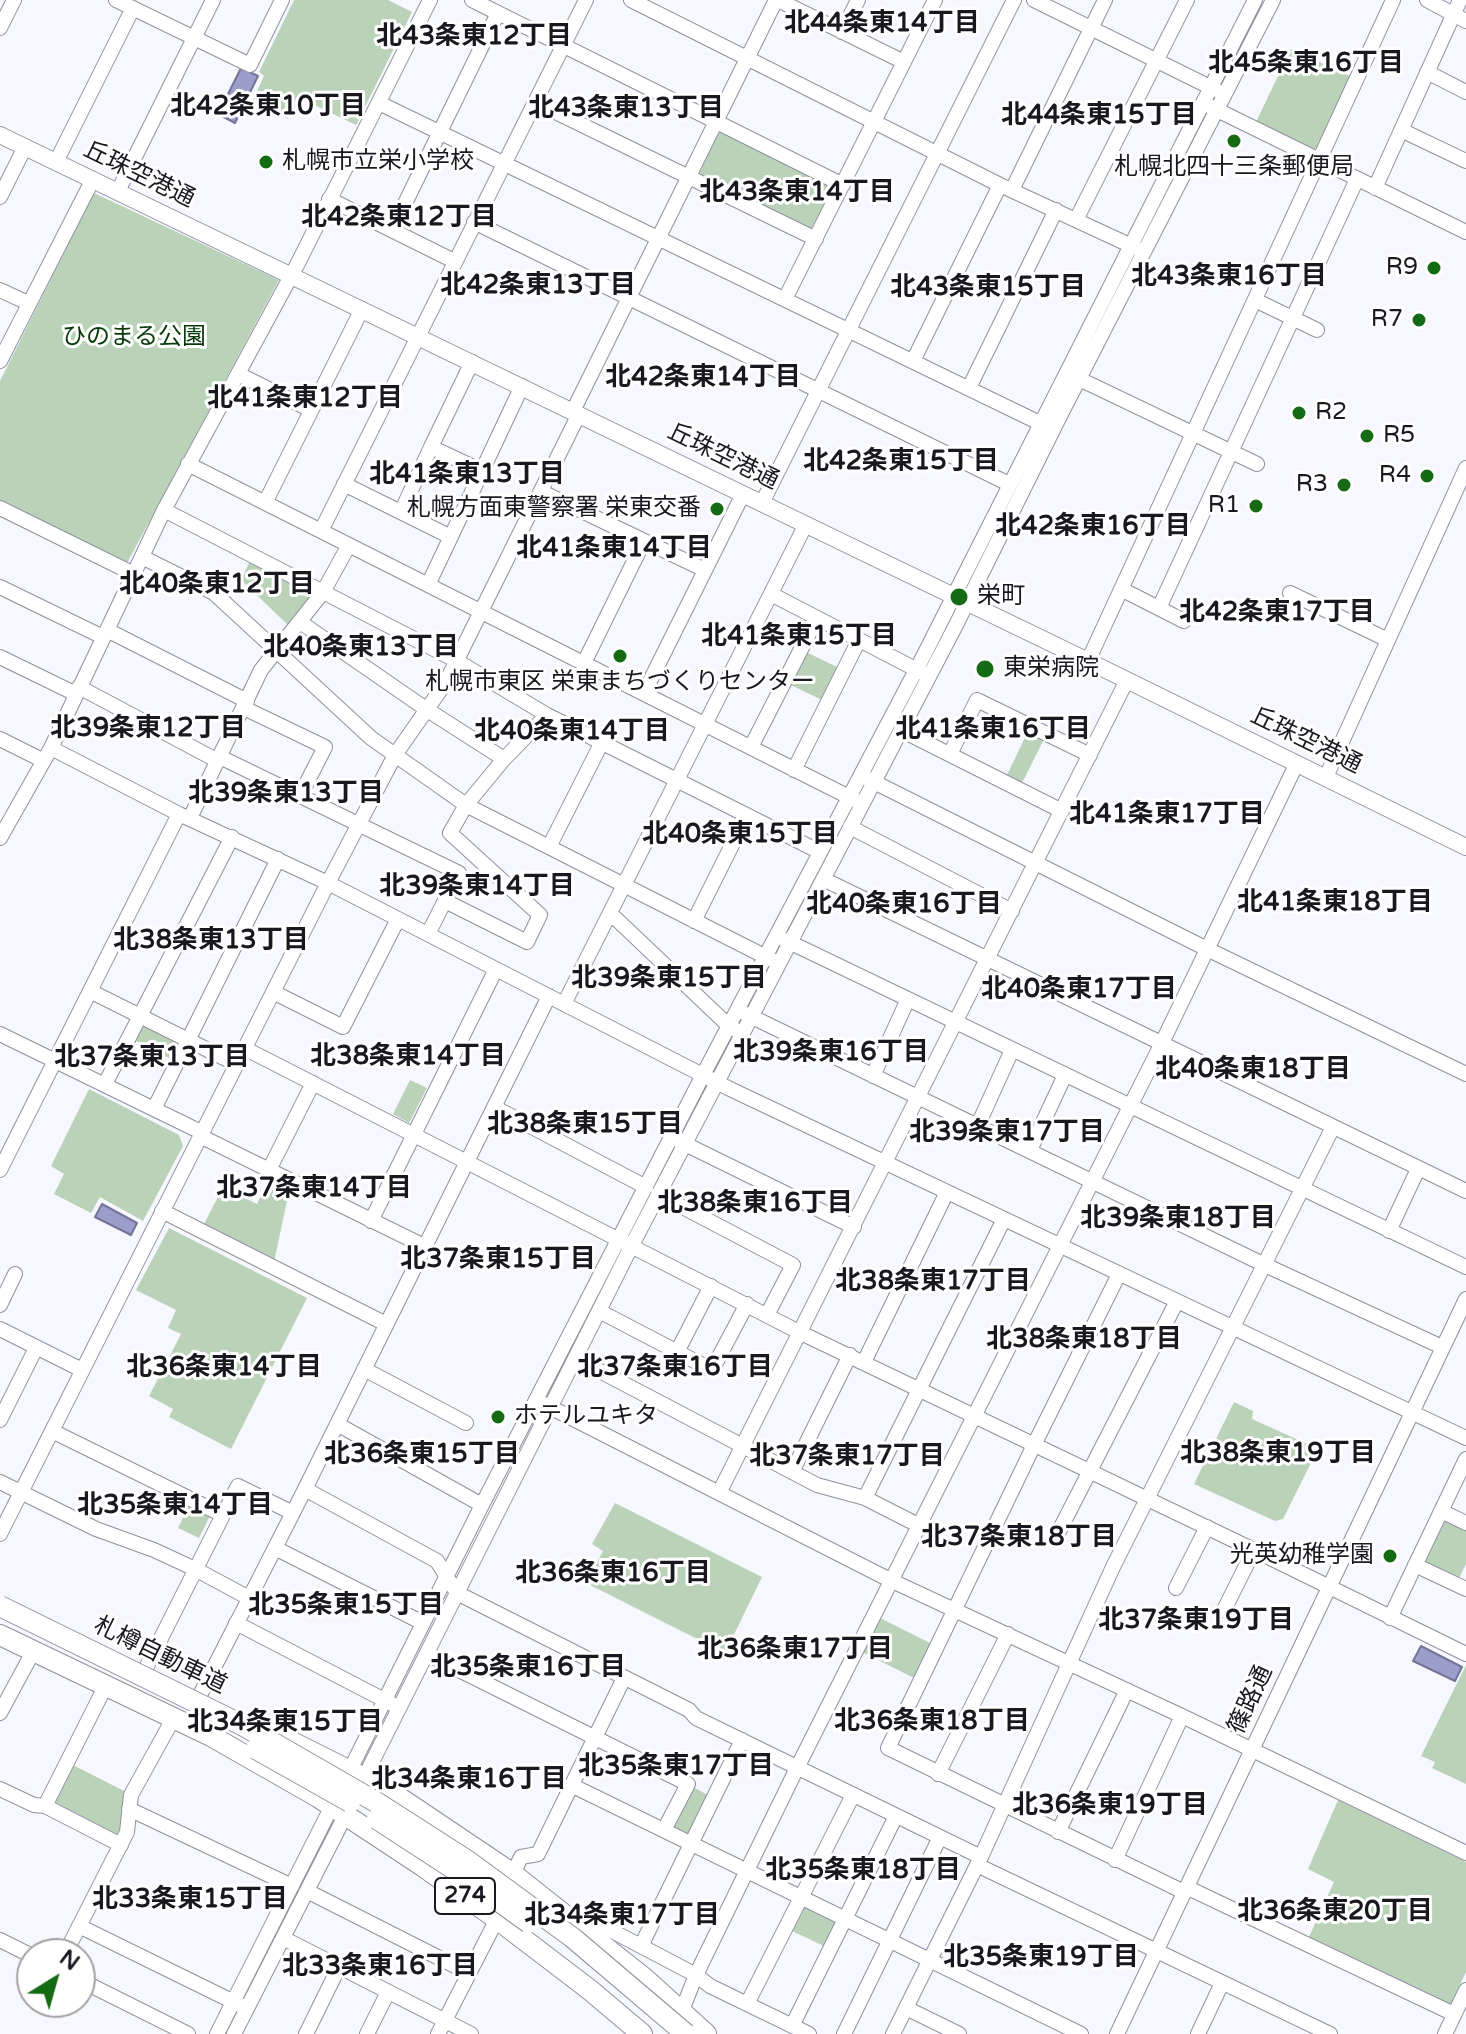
<!DOCTYPE html>
<meta charset="utf-8">
<style>
body{margin:0}
#map{position:relative;width:1466px;height:2034px;overflow:hidden;background:#f7f7ff;font-family:"Varela Round",sans-serif}
canvas{display:block}
.north{position:absolute;left:16px;top:1938px;width:80px;height:80px;box-sizing:border-box;background:#fff;border:2px solid #a3a3a5;border-radius:50%;rotate:37deg;font-size:22px;font-weight:700;line-height:32px;text-align:center;color:#18181e}
.north::after{content:'';display:block;margin:auto;width:28px;height:36px;background:#146b14;clip-path:polygon(50% 0,100% 100%,50% 72%,0 100%)}
</style>
<div id="map">
<canvas width="1466" height="2034"></canvas>
<div class="north">N</div>
</div>
<script>
const ctx = document.querySelector('canvas').getContext('2d');
ctx.lineJoin = 'round';
function paint(path, color) {
  ctx.fillStyle = color;
  ctx.fill(path, 'evenodd');
}
function shape(rows) {
  const path = new Path2D();
  for (const r of rows) {
    path.moveTo(r[0], r[1]);
    for (let i = 2; i < r.length; i += 2) path.lineTo(r[i], r[i + 1]);
  }
  return path;
}
function stroke(path, color, width, dash) {
  ctx.strokeStyle = color;
  ctx.lineWidth = width;
  ctx.lineCap = dash ? 'butt' : 'round';
  ctx.setLineDash(dash || []);
  ctx.stroke(path);
}
function drawText(font, color, halo, rows, align = 'center') {
  ctx.font = font + ' "Varela Round","Noto Sans JP",sans-serif';
  ctx.lineWidth = 6;
  ctx.setLineDash([]);
  ctx.textBaseline = 'middle';
  ctx.strokeStyle = halo;
  ctx.fillStyle = color;
  for (const [text, x, y, turn = 0] of rows) {
    ctx.save();
    ctx.translate(x, y);
    ctx.rotate((+turn || 0) * Math.PI / 180);
    ctx.textAlign = isNaN(turn) ? turn : align;
    if (halo) ctx.strokeText(text, 0, 0);
    ctx.fillText(text, 0, 0);
    ctx.restore();
  }
}
const green = shape([
 [294,0,388,0,412,12,356,125,300,98,288,119,252,102,264,76,259,72],
 [1291,49,1350,76,1317,148,1309,149,1256,122],
 [723,132,831,187,833,190,815,227,810,229,702,177,700,172,718,133],
 [94,193,279,280,126,565,0,504,0,381],
 [250,561,312,593,313,597,289,626,241,580],
 [806,652,839,668,822,700,789,684],
 [1028,731,1044,739,1022,783,1007,775],
 [141,1021,178,1040,169,1058,132,1039],
 [410,1080,427,1088,409,1123,393,1114],
 [89,1089,179,1135,183,1146,143,1221,100,1197,91,1213,54,1194,64,1174,51,1166],
 [271,1175,294,1187,287,1201,274,1262,203,1226,223,1187,257,1204],
 [169,1228,307,1298,231,1449,169,1417,173,1409,149,1396,181,1334,168,1328,176,1310,136,1290],
 [1234,1402,1253,1411,1252,1419,1314,1447,1316,1453,1283,1519,1275,1521,1194,1484],
 [190,1503,211,1514,199,1538,178,1528],
 [615,1503,762,1577,725,1653,586,1583,603,1551,592,1544],
 [1442,1521,1447,1521,1466,1529,1466,1564,1458,1580,1428,1565,1425,1559],
 [878,1617,932,1644,914,1678,862,1652],
 [1466,1665,1466,1784,1432,1768,1435,1762,1421,1756],
 [73,1765,128,1793,121,1810,122,1828,116,1840,51,1807],
 [691,1786,708,1795,689,1834,670,1825],
 [1338,1800,1466,1862,1466,1972,1451,2003,1445,2005,1308,1939,1334,1882,1308,1869],
 [808,1906,835,1920,837,1924,826,1947,792,1931,803,1908]
]);
const water = shape([
 [241,68,258,76,235,123,218,114,241,68],
 [102,1204,137,1223,131,1235,95,1217,102,1204],
 [1421,1646,1462,1667,1455,1681,1413,1661,1421,1646]
]);
const minor = shape([
 [116,0,250,65,282,0],
 [472,0,843,185],
 [631,0,1000,185,1136,248],
 [778,0,904,62],
 [1034,0,1216,90],
 [1427,0,1466,21],
 [0,28,14,0],
 [842,32,858,0],
 [1427,72,1466,92],
 [535,102,816,239],
 [379,103,1048,427],
 [1207,105,1466,232],
 [1401,130,1466,161],
 [56,162,133,8],
 [1375,188,1460,0],
 [1012,190,1105,0],
 [118,191,213,0],
 [0,197,25,147],
 [329,199,454,261],
 [1076,220,1187,0],
 [474,222,1009,484],
 [392,230,498,13],
 [0,290,28,303],
 [785,299,935,0],
 [1255,300,1317,330],
 [0,361,93,179],
 [913,361,1000,185],
 [238,374,311,410],
 [1073,376,1257,464],
 [969,388,1056,210],
 [573,411,776,0],
 [431,447,472,362],
 [188,464,855,800],
 [482,471,522,386],
 [344,484,451,537],
 [542,492,705,570],
 [265,503,362,309],
 [762,503,1014,0],
 [0,508,134,574],
 [164,510,457,661,547,715],
 [401,512,431,447,482,471,428,585],
 [321,531,586,0],
 [142,557,214,593,371,738,466,805,772,960],
 [0,587,103,637],
 [1121,589,1184,621],
 [1290,593,1388,640],
 [771,594,923,673],
 [1159,608,1357,179],
 [300,622,426,709,504,759],
 [107,630,247,701],
 [0,657,76,694],
 [1088,661,1393,0],
 [584,663,644,541],
 [79,687,218,761],
 [644,693,743,494],
 [244,708,325,747,300,796],
 [901,730,1062,811],
 [0,739,42,760],
 [751,747,817,618],
 [51,748,179,814,328,883,728,1088,1466,1438],
 [950,754,977,700,1090,755],
 [220,757,459,873,428,934],
 [794,770,859,640],
 [1326,777,1466,468],
 [868,779,1207,949,1466,1074],
 [190,818,261,670,323,592,349,545],
 [850,827,1012,911],
 [0,838,51,748,164,510,297,265,430,0],
 [549,847,602,742],
 [823,879,1466,1191],
 [445,901,527,942,540,915,450,833,466,805,504,759,547,715,820,852],
 [610,913,729,1026,736,1030],
 [694,921,747,815],
 [785,940,1466,1267],
 [90,991,236,1064],
 [273,992,343,1027,398,919],
 [564,1004,806,524],
 [746,1014,1265,1265,1442,1347],
 [0,1034,201,1132],
 [244,1048,801,1333,1254,1550,1466,1654],
 [873,1076,908,999],
 [105,1084,232,837],
 [494,1107,646,1187],
 [154,1109,278,859],
 [978,1125,1012,1050],
 [200,1136,424,1246],
 [679,1141,854,1227],
 [1030,1150,1065,1075],
 [0,1170,179,814],
 [269,1170,313,1083],
 [658,1194,793,1265,767,1315],
 [162,1211,386,1324],
 [371,1221,496,969],
 [1389,1231,1418,1169],
 [1119,1274,1034,1445,888,1748,1184,1892],
 [0,1305,15,1274],
 [599,1311,712,1370,747,1304],
 [0,1329,82,1370],
 [677,1352,711,1286],
 [575,1358,817,1485,865,1498,918,1525],
 [864,1362,947,1192],
 [364,1369,466,1423],
 [544,1404,890,1580,1182,1716,1466,1853],
 [0,1420,36,1348],
 [337,1424,482,1505],
 [52,1431,223,1515,238,1486,293,1513],
 [792,1472,850,1355],
 [0,1482,96,1529,154,1550,195,1569,249,1598],
 [305,1489,437,1561,457,1593,689,1710,696,1718,981,1857],
 [719,1493,1127,680],
 [865,1498,1004,1219],
 [1441,1511,1466,1523],
 [0,1534,328,883,395,755,446,682,579,414],
 [1056,1537,1177,1301],
 [275,1548,423,1623],
 [1415,1565,1466,1589],
 [1176,1588,1207,1527],
 [1224,1610,1254,1550],
 [1390,1618,1466,1459],
 [236,1623,392,1704],
 [427,1654,688,1784,664,1830],
 [145,1670,223,1515],
 [199,1697,305,1489,549,996],
 [0,1713,33,1652],
 [938,1774,1008,1634],
 [347,1776,482,1505,703,1075,925,653,1255,0],
 [361,1784,631,1247,956,625,1059,418,1273,0],
 [571,1785,1081,2034],
 [0,1789,34,1805,45,1806,121,1845],
 [45,1806,105,1687],
 [129,1809,292,1886],
 [1058,1832,1127,1690],
 [1115,1860,1182,1716],
 [977,1865,1330,2034],
 [513,1874,521,1857,538,1854,624,1678],
 [1186,1887,1454,2014],
 [307,1891,469,1973],
 [577,1919,614,1932,696,1975,710,1986,809,2034],
 [79,1926,240,2005],
 [283,1938,471,2034],
 [0,1940,32,1956],
 [641,1946,742,1740],
 [65,1954,127,1832,131,1795,173,1719],
 [80,1980,188,2034],
 [747,2004,853,1795],
 [906,2008,959,2034],
 [679,2018,696,1975,797,1768,1161,1045,1297,763],
 [792,2026,896,1816],
 [217,2034,336,1798],
 [234,2034,348,1810],
 [306,2034,339,1967],
 [367,2034,388,1992],
 [438,2034,497,1919],
 [844,2034,940,1837],
 [893,2034,981,1857,1113,1567,1333,1127],
 [1117,2034,1466,1299],
 [1198,2034,1222,1983],
 [1445,2034,1466,1990]
]);
const major = shape([
 [0,135,1088,661,1466,847]
]);
const highway = shape([
 [0,1635,211,1736,318,1797,424,1867,497,1919,590,1990,642,2034],
 [262,1727,388,1790,513,1874,643,1977,706,2034]
]);
const highwayBridge = shape([
 [0,1606,244,1726,376,1802,468,1861,573,1938,686,2034],
 [256,1749,350,1802],
 [377,1819,460,1873,529,1923]
]);
const markers = [
 [1234,141,8,"#146b14"],
 [266,162,8,"#146b14"],
 [1434,268,8,"#146b14"],
 [1419,320,8,"#146b14"],
 [1299,413,8,"#146b14"],
 [1367,436,8,"#146b14"],
 [1427,476,8,"#146b14"],
 [1344,485,8,"#146b14"],
 [1256,506,8,"#146b14"],
 [717,509,8,"#146b14"],
 [959,597,10,"#146b14"],
 [620,656,8,"#146b14"],
 [985,669,10,"#146b14"],
 [498,1417,8,"#146b14"],
 [1390,1556,8,"#146b14"]
];
const shields = [
 [465,1896,60]
];
const shieldNames = [
 ["274",465,1896]
];
const poiNames = [
 ["札幌市立栄小学校",282,162,"left"],
 ["札幌北四十三条郵便局",1234,168,"center"],
 ["R9",1418,268],
 ["R7",1403,320],
 ["R2",1315,413,"left"],
 ["R5",1383,436,"left"],
 ["R4",1411,476],
 ["R3",1328,485],
 ["R1",1240,506],
 ["札幌方面東警察署 栄東交番",701,509],
 ["栄町",977,597,"left"],
 ["東栄病院",1003,669,"left"],
 ["札幌市東区 栄東まちづくりセンター",620,683,"center"],
 ["ホテルユキタ",514,1417,"left"],
 ["光英幼稚学園",1374,1556]
];
const streetNames = [
 ["丘珠空港通",139,175,26],
 ["丘珠空港通",723,457,26],
 ["丘珠空港通",1306,741,26],
 ["札樽自動車道",160,1656,26],
 ["篠路通",1251,1700,-65]
];
const parkNames = [
 ["ひのまる公園",134,338]
];
const neighbourhoodNames = [
 ["北44条東14丁目",882,24],
 ["北43条東12丁目",474,37],
 ["北45条東16丁目",1306,64],
 ["北42条東10丁目",268,107],
 ["北43条東13丁目",626,109],
 ["北44条東15丁目",1099,116],
 ["北43条東14丁目",797,193],
 ["北42条東12丁目",399,218],
 ["北43条東16丁目",1229,277],
 ["北42条東13丁目",538,286],
 ["北43条東15丁目",988,288],
 ["北42条東14丁目",703,378],
 ["北41条東12丁目",305,399],
 ["北42条東15丁目",901,462],
 ["北41条東13丁目",467,475],
 ["北42条東16丁目",1093,527],
 ["北41条東14丁目",614,549],
 ["北40条東12丁目",217,585],
 ["北42条東17丁目",1277,613],
 ["北41条東15丁目",799,637],
 ["北40条東13丁目",361,648],
 ["北39条東12丁目",148,729],
 ["北41条東16丁目",993,730],
 ["北40条東14丁目",572,732],
 ["北39条東13丁目",286,794],
 ["北41条東17丁目",1167,815],
 ["北40条東15丁目",740,835],
 ["北39条東14丁目",477,887],
 ["北41条東18丁目",1335,903],
 ["北40条東16丁目",904,905],
 ["北38条東13丁目",211,941],
 ["北39条東15丁目",669,979],
 ["北40条東17丁目",1079,990],
 ["北39条東16丁目",831,1053],
 ["北38条東14丁目",408,1057],
 ["北37条東13丁目",152,1058],
 ["北40条東18丁目",1253,1070],
 ["北38条東15丁目",585,1125],
 ["北39条東17丁目",1007,1133],
 ["北37条東14丁目",314,1189],
 ["北38条東16丁目",755,1204],
 ["北39条東18丁目",1178,1219],
 ["北37条東15丁目",498,1260],
 ["北38条東17丁目",933,1282],
 ["北38条東18丁目",1084,1340],
 ["北36条東14丁目",224,1368],
 ["北37条東16丁目",675,1368],
 ["北38条東19丁目",1278,1454],
 ["北36条東15丁目",422,1455],
 ["北37条東17丁目",847,1457],
 ["北35条東14丁目",175,1506],
 ["北37条東18丁目",1019,1538],
 ["北36条東16丁目",613,1574],
 ["北35条東15丁目",346,1606],
 ["北37条東19丁目",1196,1621],
 ["北36条東17丁目",795,1650],
 ["北35条東16丁目",528,1668],
 ["北36条東18丁目",932,1722],
 ["北34条東15丁目",285,1723],
 ["北35条東17丁目",676,1767],
 ["北34条東16丁目",469,1780],
 ["北36条東19丁目",1110,1806],
 ["北35条東18丁目",863,1871],
 ["北33条東15丁目",190,1900],
 ["北36条東20丁目",1335,1912],
 ["北34条東17丁目",622,1916],
 ["北35条東19丁目",1041,1958],
 ["北33条東16丁目",380,1967]
];
paint(green, '#bad3b8');
paint(water, '#9c9dca');
stroke(water, '#747596', 2);
stroke(minor, '#8f90a1', 16);
stroke(major, '#8f90a1', 18);
stroke(highway, '#8f90a1', 22);
stroke(minor, '#fff', 14);
stroke(major, '#fff', 16);
stroke(highway, '#fff', 20);
stroke(highwayBridge, '#8f90a1', 22, []);
stroke(highwayBridge, '#fff', 20);
for (const [x, y, r, color] of markers) {
  const dot = new Path2D();
  dot.arc(x, y, r, 0, 2 * Math.PI);
  ctx.fillStyle = color;
  ctx.fill(dot);
  stroke(dot, '#fff', 3);
}
for (const [x, y, w] of shields) {
  const box = new Path2D();
  box.roundRect(x - w / 2, y - 18, w, 36, 6);
  ctx.fillStyle = '#fff';
  ctx.fill(box);
  stroke(box, '#18181e', 2);
}
drawText('bold 22px', '#18181e', null, shieldNames);
drawText('24px', '#18181e', '#fff', poiNames, 'right');
drawText('24px', '#18181e', '#fff', streetNames);
drawText('24px', '#053a06', '#fff', parkNames);
drawText('bold 26px', '#18181e', '#fff', neighbourhoodNames);
</script>
